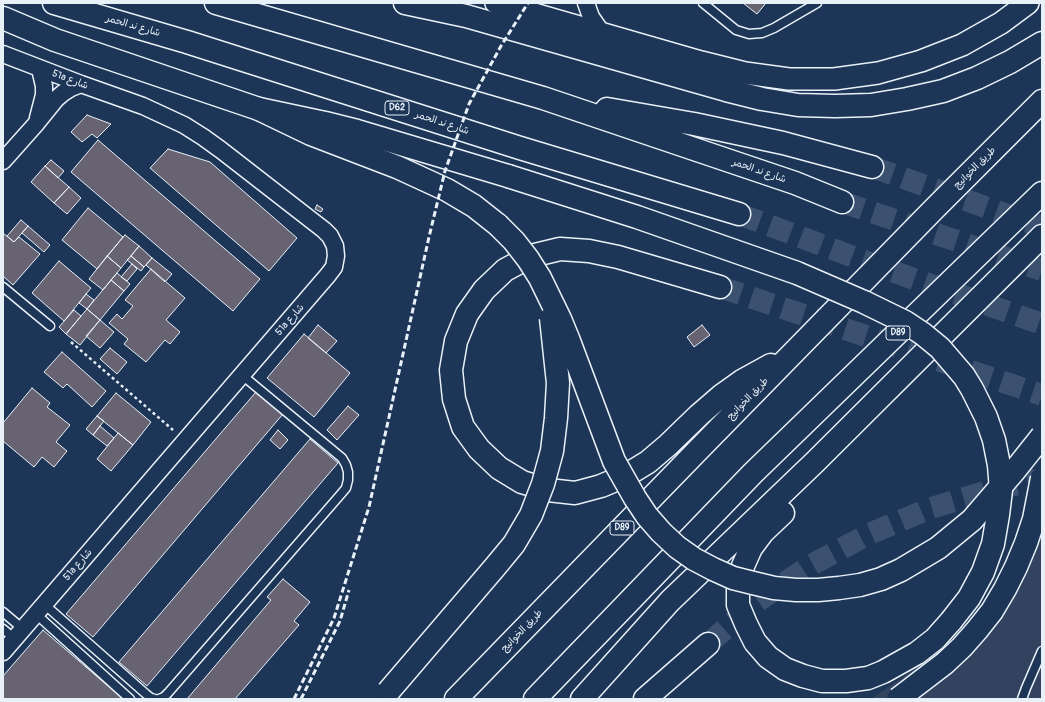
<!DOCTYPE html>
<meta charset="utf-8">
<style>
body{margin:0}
#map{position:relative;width:1045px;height:702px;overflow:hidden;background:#1d3557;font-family:Pangolin,sans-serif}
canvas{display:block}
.frame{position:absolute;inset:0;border:4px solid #e8f1f8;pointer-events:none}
</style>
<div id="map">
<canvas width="1045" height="702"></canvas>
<div class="frame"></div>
</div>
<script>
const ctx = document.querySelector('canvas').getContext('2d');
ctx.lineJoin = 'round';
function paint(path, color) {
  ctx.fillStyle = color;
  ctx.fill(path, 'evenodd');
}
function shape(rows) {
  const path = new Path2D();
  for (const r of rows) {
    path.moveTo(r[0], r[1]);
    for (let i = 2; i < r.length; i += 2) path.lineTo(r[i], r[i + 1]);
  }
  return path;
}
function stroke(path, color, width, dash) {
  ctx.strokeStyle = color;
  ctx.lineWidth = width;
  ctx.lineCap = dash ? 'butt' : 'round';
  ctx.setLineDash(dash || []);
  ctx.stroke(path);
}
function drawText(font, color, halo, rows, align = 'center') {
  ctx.font = font + ' Pangolin,"Playpen Sans Arabic",sans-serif';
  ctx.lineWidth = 3;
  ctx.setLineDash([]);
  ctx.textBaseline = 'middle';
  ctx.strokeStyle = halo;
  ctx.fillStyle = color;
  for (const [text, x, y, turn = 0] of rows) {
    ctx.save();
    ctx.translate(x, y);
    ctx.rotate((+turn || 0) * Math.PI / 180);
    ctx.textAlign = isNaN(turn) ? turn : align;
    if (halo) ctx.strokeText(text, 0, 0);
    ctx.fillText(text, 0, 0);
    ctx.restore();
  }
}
const built = shape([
 [1042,532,1042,699,871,699,923,663,950,641,976,617,1036,544]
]);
const building = shape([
 [743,3,766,3,757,14,743,3],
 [87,115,111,124,97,138,92,134,82,142,71,132,87,115],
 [98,140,260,279,233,311,71,172,98,140],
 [168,149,210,162,297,238,269,271,150,168,168,149],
 [51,160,64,171,58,178,45,166,51,160],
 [45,166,69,187,54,203,31,182,45,166],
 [69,187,81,198,67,214,54,203,69,187],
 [317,205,323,209,321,212,315,209,317,205],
 [88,208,123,237,97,269,62,240,88,208],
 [21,220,28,226,14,242,7,236,21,220],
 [28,226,50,245,44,252,22,233,28,226],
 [3,233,14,242,19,237,40,254,13,285,3,276,3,233],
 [125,235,139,246,121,268,107,256,125,235],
 [139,246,152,258,144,267,131,256,139,246],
 [107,256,121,268,103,290,89,279,107,256],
 [131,256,144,267,141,271,127,260,131,256],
 [152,258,172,274,165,282,146,265,152,258],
 [59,261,91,288,64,321,32,293,59,261],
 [132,264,137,269,127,281,121,277,132,264],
 [151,269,185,298,166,320,180,332,170,344,165,340,146,362,124,344,128,339,109,323,117,314,122,319,133,306,125,300,151,269],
 [117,273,130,284,124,291,111,280,117,273],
 [111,280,124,291,100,320,87,309,111,280],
 [86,294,94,300,87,309,79,303,86,294],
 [87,309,100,320,80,345,66,334,87,309],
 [74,310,81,316,66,334,59,327,74,310],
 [100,320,114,332,100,348,86,336,100,320],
 [318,325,337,341,326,353,308,338,318,325],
 [702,325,710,335,694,347,687,337,702,325],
 [304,334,350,373,314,417,267,378,304,334],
 [110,348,127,362,117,374,100,359,110,348],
 [62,352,106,391,92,407,67,384,63,388,44,372,62,352],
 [32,388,50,403,47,407,70,425,56,442,67,451,54,467,42,457,34,467,3,441,3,423,32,388],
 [256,392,283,414,93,637,66,614,256,392],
 [116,393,151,422,133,445,97,416,116,393],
 [348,406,359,415,337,440,327,430,348,406],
 [97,416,104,421,93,435,86,429,97,416],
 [100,426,114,438,107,446,93,435,100,426],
 [278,430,288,440,280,449,270,440,278,430],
 [118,433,133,445,111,471,97,459,118,433],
 [310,439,338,463,147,686,119,662,310,439],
 [283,579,310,602,294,621,299,625,235,699,187,699,271,600,267,597,283,579],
 [43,630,123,699,3,699,3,676,43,630]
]);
const primaryTunnel = shape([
 [872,167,1042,227],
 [842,202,1042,270],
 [739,214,883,268,1042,324],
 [708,644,755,603,811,565,869,534,931,508,995,489,1042,479]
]);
const trunkTunnel = shape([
 [720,287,1042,395]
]);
const path = shape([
 [71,342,173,430]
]);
const service = shape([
 [703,3,736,30,749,34,762,33,774,28,817,3],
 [3,287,50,326],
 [44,604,146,694,151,698,155,699],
 [3,612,23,629],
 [36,614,130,699],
 [3,629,15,639],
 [159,699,164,697,168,693,341,494,346,488,348,480,348,472,346,465,342,458,242,375],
 [1022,699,1026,688,1042,651]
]);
const minor = shape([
 [586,3,591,17,602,33],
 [3,54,81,84,143,106,184,125,203,137,221,150,324,230,330,236,335,246,336,256,334,267,328,275,3,652],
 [38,118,44,95,44,86,40,69],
 [3,161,35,125,56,99,63,93,71,88,81,84]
]);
const tertiary = shape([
 [496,3,701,62,745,73,789,79,834,79,878,73,921,61,962,45,1001,23,1028,3]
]);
const primary = shape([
 [54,3,187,42,520,148,739,214],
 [216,3,543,98,795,183,842,202],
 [3,18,55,40,259,109,325,123,357,131,508,176],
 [607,109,694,124,783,143,872,167],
 [783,513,763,532,751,548,743,566,738,585,738,605,746,624,755,642,768,657,785,669,803,676,822,681,846,681,868,678,883,672,917,653,935,639,951,621],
 [582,699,670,601,815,462,1042,236],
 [645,699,708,644]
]);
const trunk = shape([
 [405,3,466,16,726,90,762,99,798,105,835,106,871,105,907,99,943,91,977,78,1010,62,1042,43],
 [259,109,311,134,397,167,447,190,474,206,498,225],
 [720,287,618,257,589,251,560,249,531,256,505,270,484,290,467,314,456,341,451,370,454,399,463,427,479,449,499,468,522,482,548,490,575,493,601,486,625,476,648,462,668,445,699,415,721,396,742,381,771,365],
 [456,699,702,446,935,208,1042,101],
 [535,699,753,473,1042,193]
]);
const rail = shape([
 [294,699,334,618,369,507,429,237,445,171,469,104,501,46,528,3],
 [301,699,340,621,349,590]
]);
const primaryBridge = shape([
 [508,176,637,217,797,273,864,302,905,322,923,334,940,348,964,376,972,389,986,417,994,440,999,465,1001,490,998,515,993,544,983,572,969,598,951,621],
 [898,699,945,663,962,647,977,630,992,611,1005,589,1016,567,1026,543,1034,519,1042,478]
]);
const trunkBridge = shape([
 [498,225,514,241,528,259,540,278,560,319,569,341,614,461,635,498,647,516,661,532,677,547,694,559,713,569,733,578,753,583,774,588,796,590,818,590,839,588,860,585,881,579,901,570,938,548,972,520,1015,470,1042,436],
 [388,692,495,567,514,544,531,515,543,484,552,451,556,418,558,383,551,318]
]);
const shields = [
 [397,108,24],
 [898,333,24],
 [622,528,24]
];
const shieldNames = [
 ["D62",397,108],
 ["D89",898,333],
 ["D89",622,528]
];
const streetNames = [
 ["شارع ند الحمر",133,26,16],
 ["51a شارع",70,80,21],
 ["شارع ند الحمر",442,123,18],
 ["طريق الخوانيج",975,168,-45],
 ["شارع ند الحمر",759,171,19],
 ["51a شارع",290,320,-49],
 ["طريق الخوانيج",748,399,-46],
 ["51a شارع",78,565,-49],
 ["طريق الخوانيج",522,631,-46]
];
paint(built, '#33435f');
paint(building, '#676373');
stroke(building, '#e8f1f8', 1);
stroke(primaryTunnel, '#3b516f', 22, [22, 11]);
stroke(trunkTunnel, '#3b516f', 22, [22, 11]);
stroke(service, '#e8f1f8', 11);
stroke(minor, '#e8f1f8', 19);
stroke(tertiary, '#e8f1f8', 24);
stroke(primary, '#e8f1f8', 25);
stroke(trunk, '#e8f1f8', 25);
stroke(path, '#e8f1f8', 2.5, [3, 3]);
stroke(service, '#1d3557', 8);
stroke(minor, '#1d3557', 16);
stroke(tertiary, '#1d3557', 21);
stroke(primary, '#1d3557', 22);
stroke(trunk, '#1d3557', 22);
stroke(rail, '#e8f1f8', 3, [6, 3]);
stroke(primaryBridge, '#e8f1f8', 25, []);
stroke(trunkBridge, '#e8f1f8', 25, []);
stroke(primaryBridge, '#1d3557', 22);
stroke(trunkBridge, '#1d3557', 22);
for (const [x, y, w] of shields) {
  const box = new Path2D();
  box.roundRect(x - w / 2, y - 7, w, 14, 3);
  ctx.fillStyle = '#1d3557';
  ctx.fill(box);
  stroke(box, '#e8f1f8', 1);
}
drawText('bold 9px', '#e8f1f8', null, shieldNames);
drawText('10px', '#e8f1f8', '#1d3557', streetNames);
</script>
